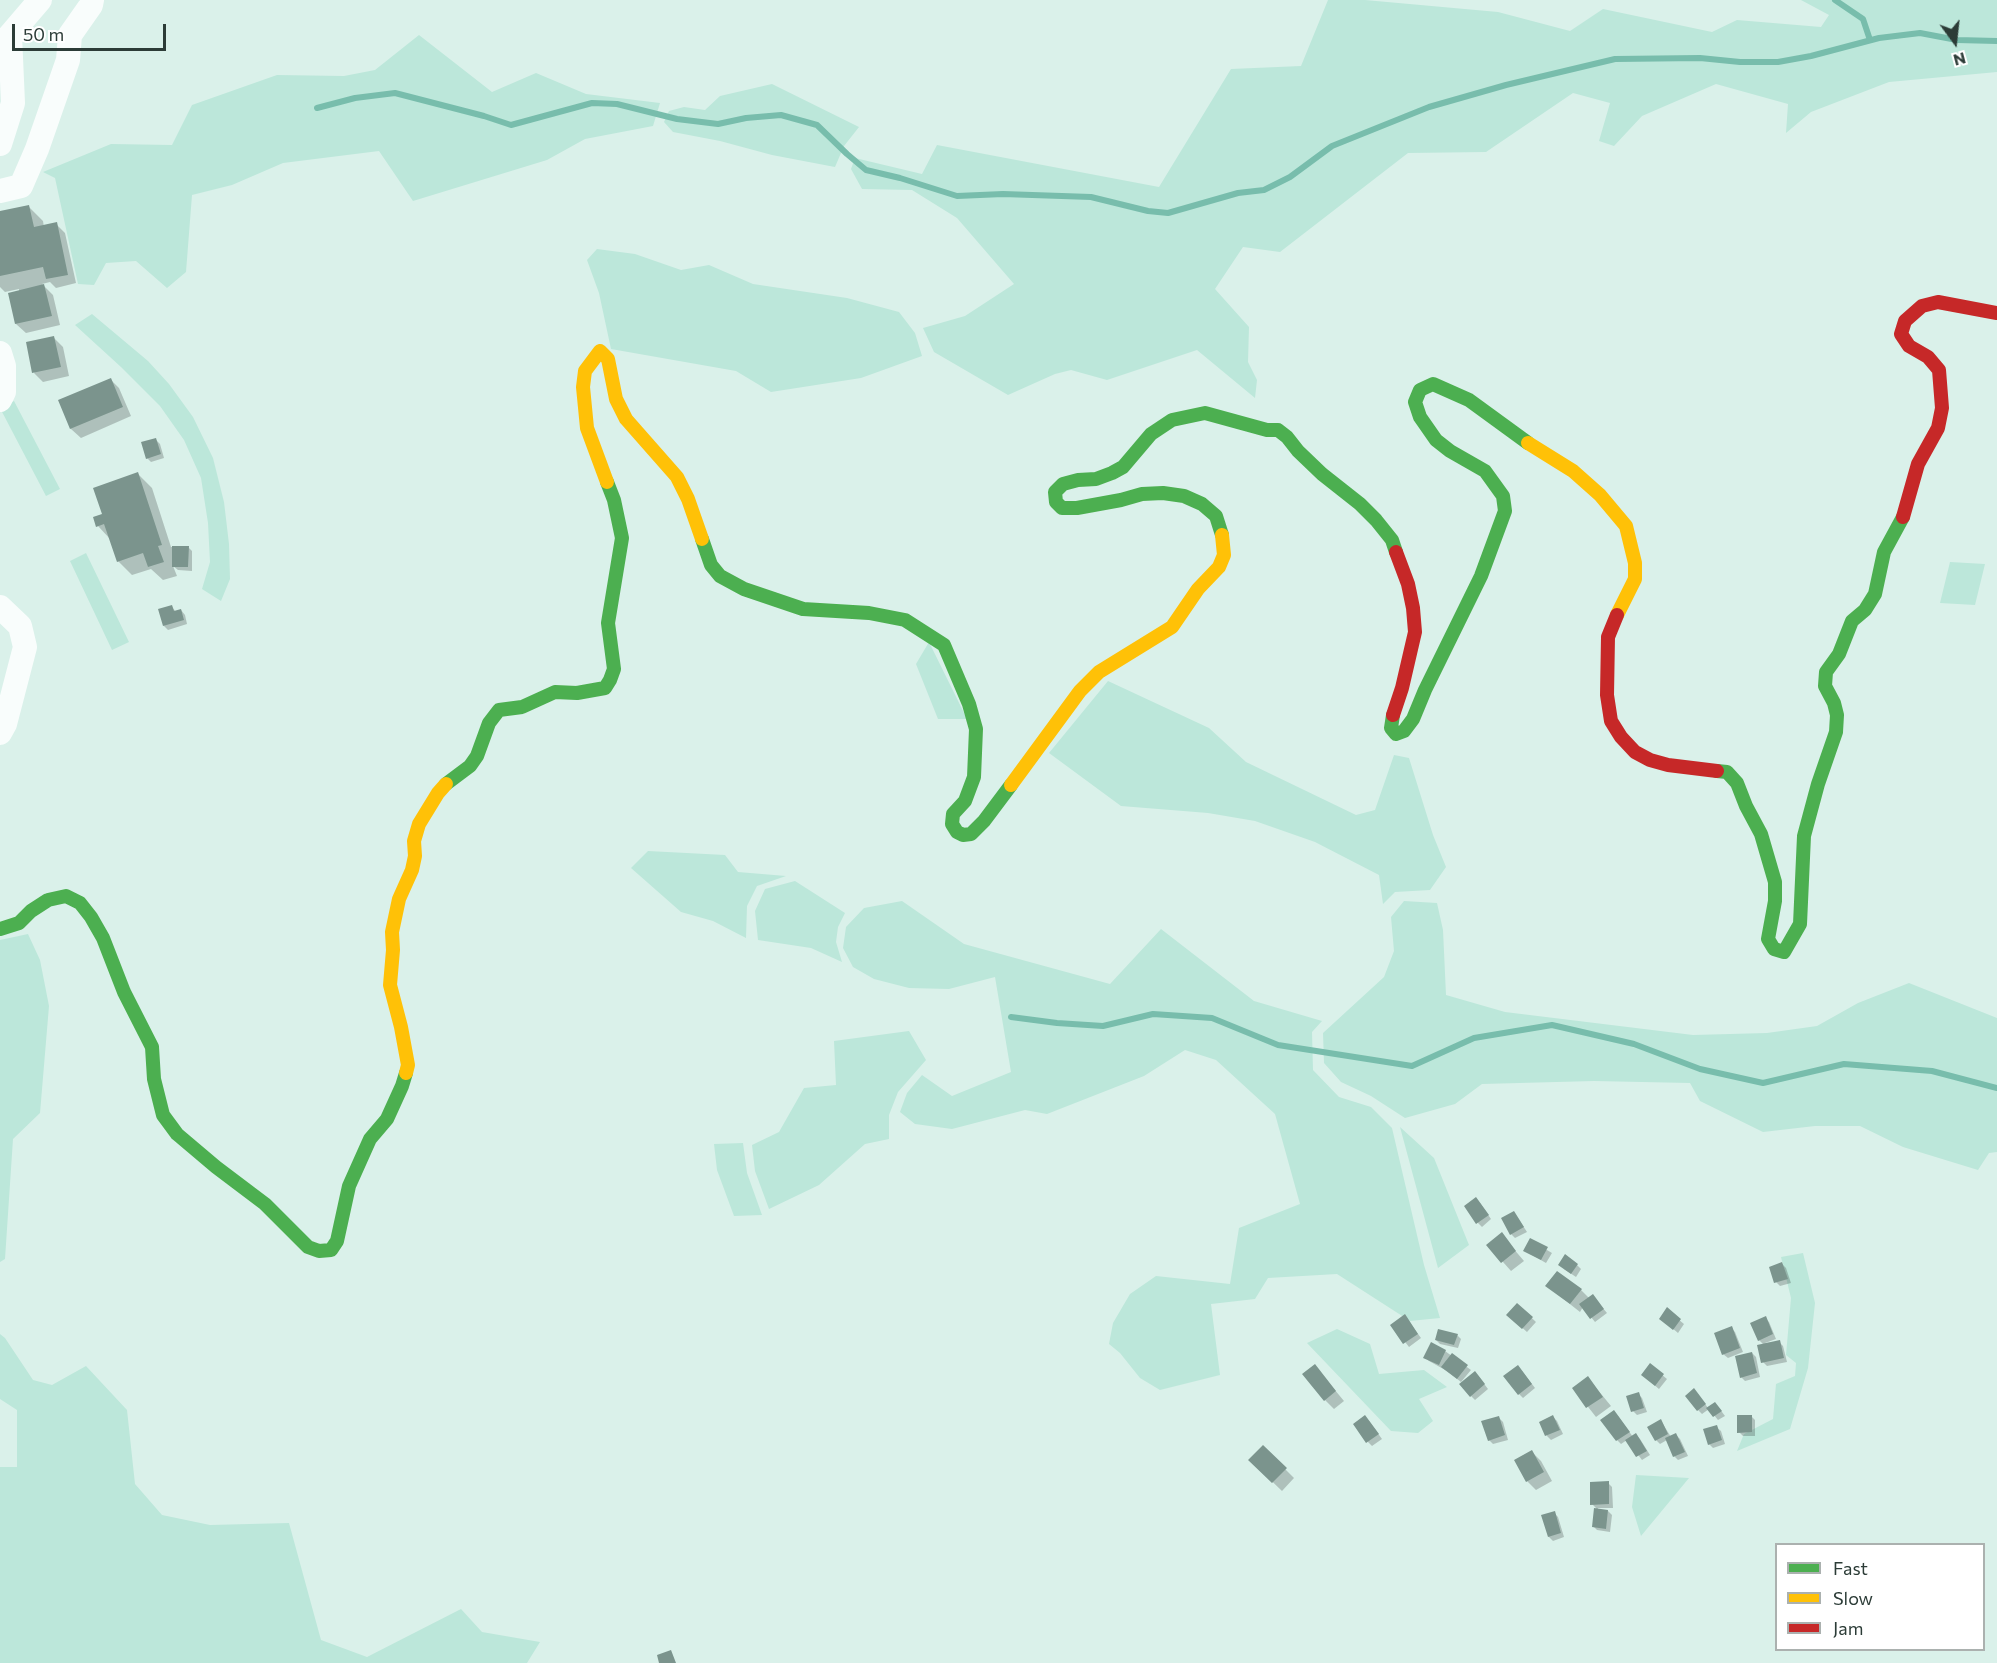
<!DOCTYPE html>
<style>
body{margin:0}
#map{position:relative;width:1997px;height:1663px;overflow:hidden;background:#daf1ea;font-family:Commissioner,sans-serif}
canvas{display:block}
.legend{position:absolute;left:1775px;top:1543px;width:210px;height:108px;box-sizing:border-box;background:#fff;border:2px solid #abb1af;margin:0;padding:8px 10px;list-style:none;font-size:18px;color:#2c3c37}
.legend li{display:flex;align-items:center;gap:12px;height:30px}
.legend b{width:30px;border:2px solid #abb1af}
.north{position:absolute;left:1925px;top:12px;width:60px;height:60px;-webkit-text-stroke:4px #fff;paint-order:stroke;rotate:165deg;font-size:16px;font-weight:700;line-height:24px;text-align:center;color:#2c3c37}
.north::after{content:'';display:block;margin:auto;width:21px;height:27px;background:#2c3c37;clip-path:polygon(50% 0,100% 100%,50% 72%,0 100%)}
.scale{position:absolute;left:12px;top:24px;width:154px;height:27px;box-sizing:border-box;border:3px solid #2c3c37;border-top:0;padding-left:8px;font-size:18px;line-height:21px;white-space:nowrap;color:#2c3c37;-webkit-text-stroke:4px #fff;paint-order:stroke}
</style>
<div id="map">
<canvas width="1997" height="1663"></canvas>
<ul class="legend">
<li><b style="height:8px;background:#4caf50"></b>Fast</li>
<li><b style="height:8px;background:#ffc107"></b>Slow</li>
<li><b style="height:8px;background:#c62828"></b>Jam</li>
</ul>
<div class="north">N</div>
<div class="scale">50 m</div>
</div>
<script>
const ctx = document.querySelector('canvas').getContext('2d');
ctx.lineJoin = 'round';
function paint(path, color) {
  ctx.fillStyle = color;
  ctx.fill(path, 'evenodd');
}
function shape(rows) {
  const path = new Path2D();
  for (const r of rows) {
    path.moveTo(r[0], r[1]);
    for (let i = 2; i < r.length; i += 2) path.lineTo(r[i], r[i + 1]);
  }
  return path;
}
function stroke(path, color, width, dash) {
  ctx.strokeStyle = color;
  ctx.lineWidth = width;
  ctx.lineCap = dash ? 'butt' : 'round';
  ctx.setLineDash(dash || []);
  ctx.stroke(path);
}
const green = shape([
 [1328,0,1365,0,1498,12,1570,31,1603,9,1712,32,1737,20,1821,27,1829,15,1801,0,1997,0,1997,72,1889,82,1811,112,1786,133,1788,104,1716,84,1642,116,1614,146,1599,141,1610,103,1573,93,1486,152,1408,153,1280,252,1243,247,1215,289,1249,327,1248,362,1257,380,1255,398,1197,350,1107,380,1071,370,1055,374,1008,395,934,352,923,328,965,316,1014,284,957,218,912,190,862,189,851,169,855,158,922,174,937,145,1159,187,1231,69,1301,66],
 [419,35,492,92,536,73,586,94,660,103,653,126,585,139,547,160,413,201,379,151,283,163,232,185,192,195,186,272,167,288,136,261,106,263,94,285,78,284,55,178,43,172,111,144,172,145,192,105,277,75,344,76,375,70],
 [772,84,859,127,844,146,835,167,772,155,720,141,673,132,664,122,669,111,684,107,705,110,720,96],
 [597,249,635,254,681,270,709,265,753,284,847,298,899,312,915,333,922,356,861,378,771,392,736,371,611,349,599,293,587,260],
 [92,314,148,361,169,384,193,417,213,458,224,502,229,544,230,579,221,601,202,589,210,562,208,523,201,478,184,440,160,406,121,367,75,325],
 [14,401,60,489,46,496,0,408],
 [86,553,129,642,112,650,70,561],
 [1950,562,1985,564,1975,605,1940,603],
 [929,642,967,719,938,719,916,664],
 [1108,681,1209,728,1246,762,1356,815,1375,810,1394,755,1409,758,1433,835,1446,867,1430,890,1395,892,1383,904,1379,875,1315,842,1255,821,1208,813,1121,806,1049,753],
 [648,851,725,855,738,872,786,876,757,886,747,906,746,938,713,921,681,912,631,868],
 [795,881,845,913,838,927,836,942,842,962,811,948,758,940,755,911,765,889],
 [902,901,964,944,1110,984,1161,929,1254,1001,1322,1021,1312,1032,1313,1070,1339,1097,1371,1107,1392,1128,1424,1265,1440,1318,1410,1321,1337,1274,1268,1278,1255,1299,1211,1304,1220,1375,1160,1390,1140,1378,1120,1353,1109,1344,1113,1323,1130,1294,1156,1276,1230,1284,1239,1228,1300,1204,1275,1114,1216,1060,1185,1050,1144,1076,1047,1114,1025,1110,952,1129,915,1124,900,1112,907,1093,922,1075,952,1096,1011,1072,995,977,949,989,909,988,874,979,853,967,843,948,846,927,864,908],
 [1404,901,1437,903,1443,930,1446,995,1505,1012,1693,1035,1767,1033,1817,1026,1858,1003,1909,983,1997,1018,1997,1152,1989,1153,1978,1170,1903,1147,1860,1126,1815,1126,1763,1132,1700,1101,1690,1083,1594,1081,1482,1084,1455,1104,1405,1118,1371,1096,1341,1082,1324,1063,1323,1033,1384,977,1394,951,1391,917],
 [28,934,40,960,49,1006,40,1113,13,1139,5,1259,0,1262,0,940],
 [909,1031,926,1060,898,1092,889,1115,889,1139,865,1144,819,1185,769,1209,755,1171,752,1145,779,1132,804,1088,836,1085,834,1041],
 [1400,1127,1434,1158,1469,1245,1438,1268],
 [743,1143,747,1173,762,1215,734,1216,717,1170,714,1144],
 [1803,1253,1815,1303,1808,1368,1790,1429,1737,1451,1744,1434,1773,1419,1776,1384,1795,1376,1796,1363,1786,1355,1791,1298,1781,1257],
 [1337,1329,1370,1344,1379,1374,1424,1370,1447,1387,1419,1399,1433,1421,1418,1433,1391,1431,1307,1343],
 [0,1334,5,1338,33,1380,52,1385,86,1366,127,1410,135,1484,162,1515,210,1525,289,1523,321,1640,367,1657,461,1609,482,1632,540,1642,527,1663,0,1663,0,1467,17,1467,17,1410,0,1399],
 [1636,1475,1689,1478,1641,1536,1632,1507]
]);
const shadow = shape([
 [29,207,43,221,44,227,56,224,65,233,76,283,56,288,50,282,42,284,53,295,60,325,26,333,16,324,9,294,19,292,19,289,5,292,0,287,0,213],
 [54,338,63,347,69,376,43,382,34,373],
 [110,379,119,388,131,416,81,438,71,429,60,401],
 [156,440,160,444,164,458,151,462,147,458],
 [138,474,152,488,171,547,188,547,192,551,192,571,178,570,173,566,177,576,163,580,151,569,132,575,118,561,111,540,98,526,104,515],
 [172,607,176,612,181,610,185,615,187,624,168,630,164,626],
 [1480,1203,1491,1219,1482,1227,1478,1223],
 [1514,1212,1527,1232,1515,1238,1511,1234],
 [1501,1234,1524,1261,1511,1271,1488,1245],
 [1530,1240,1552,1253,1546,1263,1525,1251],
 [1782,1264,1786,1268,1791,1283,1780,1286,1776,1282],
 [1577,1265,1581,1269,1576,1277,1564,1269],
 [1547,1286,1581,1290,1589,1298,1596,1300,1607,1313,1595,1322,1583,1307,1580,1312],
 [1518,1305,1536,1322,1527,1332,1508,1315],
 [1667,1310,1684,1324,1678,1333,1665,1322],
 [1765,1318,1769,1322,1776,1339,1765,1343,1779,1342,1783,1346,1787,1362,1767,1366,1763,1362,1764,1345,1759,1340],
 [1408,1320,1421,1338,1409,1347,1392,1325],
 [1731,1328,1735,1332,1743,1352,1728,1358,1723,1354],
 [1457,1335,1461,1339,1458,1348,1440,1344,1436,1340],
 [1445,1351,1471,1370,1461,1382,1447,1371,1429,1361,1425,1357],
 [1752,1353,1756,1357,1760,1377,1745,1381,1741,1377],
 [1650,1365,1667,1379,1659,1389,1647,1379],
 [1315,1366,1344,1401,1334,1409,1325,1400],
 [1522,1371,1535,1388,1523,1398,1519,1394],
 [1479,1377,1488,1389,1475,1400,1471,1396],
 [1588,1378,1611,1406,1596,1417,1574,1389],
 [1638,1394,1642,1398,1647,1412,1637,1415,1633,1411],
 [1698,1394,1708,1408,1719,1408,1725,1416,1718,1420,1709,1409,1702,1414,1698,1410],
 [1618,1416,1633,1437,1636,1435,1640,1439,1650,1455,1642,1460,1627,1440,1621,1444,1617,1440],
 [1751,1416,1755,1420,1755,1436,1743,1436,1739,1432],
 [1553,1417,1557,1421,1563,1434,1551,1440,1547,1436,1541,1423],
 [1499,1418,1503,1422,1508,1440,1493,1444,1489,1440],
 [1369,1421,1382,1439,1372,1446,1368,1442],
 [1661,1421,1671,1437,1676,1435,1680,1439,1688,1456,1678,1460,1674,1456,1667,1440,1660,1444,1656,1440],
 [1716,1427,1721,1431,1725,1444,1713,1448,1709,1444],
 [1263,1447,1294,1478,1282,1491,1250,1460],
 [1532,1452,1541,1461,1552,1481,1536,1490,1527,1481],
 [1608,1483,1612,1487,1613,1508,1598,1508,1598,1510,1608,1511,1612,1515,1610,1532,1597,1530,1593,1526,1596,1508,1592,1504],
 [1554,1513,1558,1517,1564,1537,1553,1541,1549,1537,1543,1516]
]);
const stream = shape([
 [1835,0,1863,19,1870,40],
 [317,108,355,98,395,93,484,116,511,125,592,103,617,104,677,119,718,124,746,118,781,115,817,125,847,154,866,170,900,178,957,196,1003,194,1091,197,1148,211,1168,213,1238,193,1264,190,1290,177,1332,146,1429,107,1506,85,1615,59,1700,58,1740,62,1778,62,1811,56,1879,38,1920,33,1957,40,1997,41],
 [1011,1017,1057,1023,1103,1026,1153,1014,1212,1018,1278,1045,1412,1066,1474,1038,1552,1025,1634,1044,1700,1069,1763,1083,1844,1064,1932,1071,1997,1088]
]);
const building = shape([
 [29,205,34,227,57,222,68,275,46,279,43,267,0,276,0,211],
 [44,284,52,316,15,324,8,293],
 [54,336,61,367,32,373,26,342],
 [111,378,123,407,70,429,58,400],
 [156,438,161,454,146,459,141,442],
 [138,472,162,545,158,546,164,562,148,567,143,553,117,562,104,524,96,527,93,517,102,514,93,488],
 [172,546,189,546,188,567,172,567],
 [172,605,174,611,181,609,184,620,163,626,158,609],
 [1476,1197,1489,1215,1476,1224,1464,1206],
 [1514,1211,1524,1227,1510,1235,1501,1218],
 [1502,1232,1516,1251,1501,1263,1486,1245],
 [1530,1238,1548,1247,1541,1260,1523,1251],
 [1565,1254,1578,1264,1571,1274,1558,1265],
 [1782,1262,1788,1279,1774,1283,1769,1267],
 [1557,1271,1582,1289,1570,1304,1545,1286],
 [1593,1294,1604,1309,1590,1319,1579,1304],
 [1517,1303,1533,1317,1522,1329,1506,1315],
 [1667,1307,1681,1319,1673,1330,1659,1319],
 [1405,1314,1418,1334,1403,1344,1390,1325],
 [1766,1316,1773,1334,1758,1341,1750,1323],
 [1732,1326,1740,1348,1722,1355,1714,1333],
 [1438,1329,1458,1334,1454,1345,1435,1340],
 [1780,1340,1784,1358,1761,1363,1757,1345],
 [1431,1342,1446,1350,1439,1365,1423,1358],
 [1752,1352,1757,1373,1740,1378,1735,1356],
 [1452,1353,1468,1365,1457,1379,1441,1367],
 [1650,1363,1664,1374,1655,1386,1641,1375],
 [1315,1364,1336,1391,1324,1401,1302,1374],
 [1518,1365,1532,1384,1518,1395,1503,1376],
 [1475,1371,1485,1384,1470,1397,1459,1384],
 [1588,1376,1603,1397,1586,1408,1572,1388],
 [1694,1388,1706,1404,1697,1411,1685,1396],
 [1639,1392,1644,1408,1631,1412,1626,1396],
 [1715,1402,1722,1411,1713,1417,1706,1408],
 [1614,1410,1630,1432,1616,1441,1600,1420],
 [1365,1415,1379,1434,1366,1443,1353,1424],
 [1553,1415,1560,1430,1545,1436,1539,1422],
 [1737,1415,1752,1415,1752,1432,1737,1433],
 [1499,1416,1505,1435,1488,1441,1481,1421],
 [1661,1419,1668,1434,1655,1441,1647,1427],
 [1717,1425,1722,1440,1708,1445,1703,1429],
 [1636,1433,1647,1451,1636,1457,1625,1440],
 [1676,1433,1685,1452,1673,1457,1665,1438],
 [1263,1445,1287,1468,1272,1483,1248,1460],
 [1532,1450,1544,1472,1526,1482,1514,1460],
 [1609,1481,1609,1504,1590,1505,1590,1482],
 [1594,1508,1608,1510,1606,1529,1592,1527],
 [1555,1511,1561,1533,1548,1537,1541,1515],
 [671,1650,676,1663,659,1663,657,1655]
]);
const street = shape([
 [0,144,13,103,10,35,40,0],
 [0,191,21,186,37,149,68,60,70,35,91,5,92,0],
 [0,353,4,366,4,392,0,400],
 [0,607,20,626,25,647,5,724,0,733]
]);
const fast = shape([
 [1222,535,1216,516,1202,504,1184,496,1163,493,1142,494,1121,500,1077,508,1062,508,1056,502,1055,492,1063,484,1078,480,1096,479,1112,473,1123,467,1151,434,1172,420,1205,413,1267,430,1278,430,1287,437,1298,451,1322,474,1360,504,1376,520,1392,540,1396,552],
 [702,539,711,565,720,576,744,589,803,609,869,613,905,620,944,645,969,704,976,729,974,777,965,801,953,814,952,824,957,832,963,835,971,834,984,821,1011,785],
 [1393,715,1391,728,1396,734,1404,731,1413,719,1425,690,1481,576,1505,511,1503,496,1485,471,1450,451,1436,440,1420,417,1415,402,1420,390,1433,384,1469,400,1528,443],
 [1717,771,1727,772,1737,783,1746,806,1761,834,1775,882,1775,901,1768,939,1774,949,1784,952,1800,924,1804,836,1818,784,1836,732,1837,715,1834,703,1825,686,1826,672,1839,654,1852,621,1865,610,1875,594,1884,552,1903,517],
 [446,784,470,766,477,756,489,723,499,710,522,707,555,692,577,693,605,688,610,680,614,669,608,623,622,538,614,500,607,482],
 [0,929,19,923,31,911,48,900,66,896,80,903,91,917,103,938,124,992,152,1047,154,1079,163,1115,177,1134,216,1167,265,1204,308,1247,319,1251,331,1250,337,1241,349,1186,370,1139,387,1119,402,1086,406,1073]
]);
const slow = shape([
 [1528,443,1573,471,1600,495,1626,526,1635,563,1635,579,1617,615],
 [607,482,587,428,583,387,585,371,600,351,608,359,616,399,626,419,677,477,688,499,702,539],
 [1011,785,1080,691,1099,672,1172,627,1198,589,1219,567,1224,555,1222,535],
 [406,1073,408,1065,401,1027,390,985,393,950,392,932,399,899,412,870,415,856,414,841,419,824,438,793,446,784]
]);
const jam = shape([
 [1903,517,1918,464,1938,428,1942,408,1939,370,1928,357,1909,346,1901,334,1905,321,1922,306,1938,302,1997,313],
 [1617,615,1608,637,1607,695,1611,721,1621,737,1635,752,1650,760,1668,765,1717,771],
 [1393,715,1402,688,1415,632,1413,608,1408,584,1396,552]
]);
paint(green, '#bce7da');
paint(shadow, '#0003');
stroke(stream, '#78bdac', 6);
paint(building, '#7b948d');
stroke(street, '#f9fdfc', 24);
stroke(fast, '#4caf50', 14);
stroke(slow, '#ffc107', 14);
stroke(jam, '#c62828', 14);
</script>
